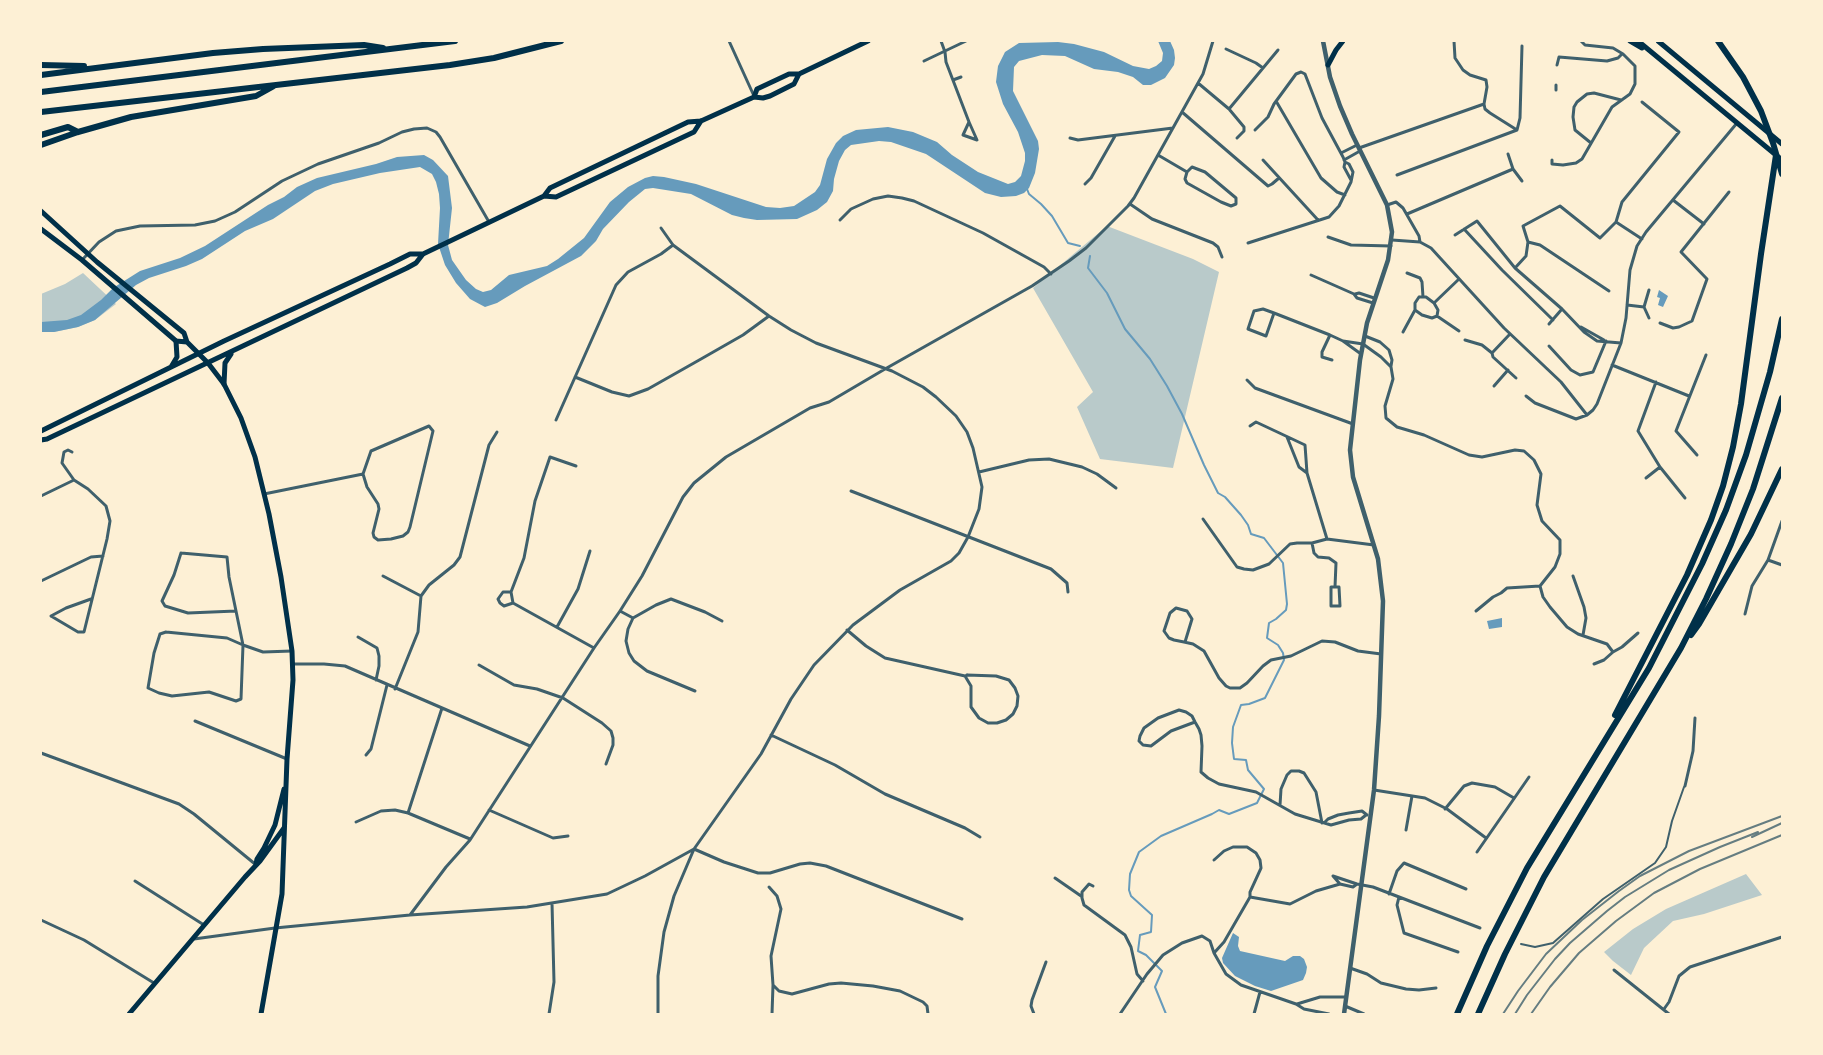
<!DOCTYPE html>
<style>
body{margin:0}
#map{position:relative;width:1823px;height:1055px;overflow:hidden;background:#fdf0d5;font-family:Commissioner,sans-serif}
canvas{display:block}
.frame{position:absolute;inset:0;border:42px solid #fdf0d5;pointer-events:none}
</style>
<div id="map">
<canvas width="1823" height="1055"></canvas>
<div class="frame"></div>
</div>
<script>
const ctx = document.querySelector('canvas').getContext('2d');
ctx.lineJoin = 'round';
function paint(path, color) {
  ctx.fillStyle = color;
  ctx.fill(path, 'evenodd');
}
function shape(rows) {
  const path = new Path2D();
  for (const r of rows) {
    path.moveTo(r[0], r[1]);
    for (let i = 2; i < r.length; i += 2) path.lineTo(r[i], r[i + 1]);
  }
  return path;
}
function stroke(path, color, width, dash) {
  ctx.strokeStyle = color;
  ctx.lineWidth = width;
  ctx.lineCap = dash ? 'butt' : 'round';
  ctx.setLineDash(dash || []);
  ctx.stroke(path);
}
const green = shape([
 [1107,226,1193,259,1219,272,1173,468,1100,459,1077,407,1093,392,1033,288],
 [83,273,116,304,95,320,78,327,54,332,41,332,41,294,65,284],
 [1746,874,1762,895,1704,914,1673,921,1644,948,1631,975,1613,961,1604,952,1633,929,1666,909]
]);
const water = shape([
 [1158,41,1170,41,1174,50,1175,58,1174,65,1165,78,1151,85,1143,85,1133,77,1118,72,1094,69,1065,56,1042,55,1019,61,1014,67,1013,91,1038,141,1039,149,1035,173,1029,188,1024,193,1016,196,1001,197,985,193,926,154,891,142,879,141,851,145,845,150,839,161,834,179,833,191,827,202,817,210,797,219,757,220,744,218,732,215,691,194,653,188,645,189,629,202,603,229,596,241,581,256,525,286,497,303,485,307,470,299,456,283,445,265,438,244,440,208,439,194,436,182,432,174,420,167,380,173,333,184,315,191,273,219,245,231,202,259,186,266,149,278,136,285,95,320,78,327,54,332,41,332,41,322,67,320,81,315,101,300,113,288,140,271,180,258,205,246,268,205,284,197,297,187,317,178,376,164,397,157,424,155,433,160,448,176,452,208,448,245,452,260,466,280,476,289,483,292,491,290,509,275,547,266,558,259,584,238,610,202,628,187,645,178,653,176,664,177,696,184,766,207,780,208,794,206,815,192,820,185,827,159,836,143,843,136,856,130,888,127,913,132,937,142,952,155,978,172,1008,184,1015,182,1021,176,1025,161,1025,153,1018,132,1003,104,996,82,998,66,1005,52,1019,43,1058,42,1074,44,1104,52,1133,66,1149,69,1156,66,1162,61,1163,53],
 [1659,290,1668,296,1663,307,1658,305,1660,298,1657,297],
 [1502,618,1502,627,1489,629,1487,621],
 [1233,933,1239,937,1238,946,1240,951,1285,961,1293,956,1300,956,1304,959,1307,967,1306,973,1303,980,1271,991,1255,986,1235,976,1223,963,1222,958]
]);
const stream = shape([
 [1027,189,1029,194,1041,204,1052,216,1068,243,1080,246],
 [1090,256,1088,268,1107,293,1125,329,1150,359,1167,386,1182,414,1204,465,1218,493,1225,497,1241,515,1248,525,1251,534,1264,538,1283,563,1287,604,1286,610,1276,619,1269,623,1267,638,1278,645,1283,653,1284,660,1265,698,1249,704,1241,705,1233,727,1232,743,1234,759,1246,760,1248,770,1264,789,1257,803,1229,814,1219,810,1212,814,1161,836,1139,852,1130,874,1129,890,1131,896,1152,915,1151,932,1140,935,1138,951,1146,955,1162,971,1155,987,1166,1014]
]);
const service = shape([
 [1521,944,1535,947,1553,943,1603,899,1655,863,1666,847,1672,821,1684,787]
]);
const minor = shape([
 [729,41,754,96],
 [941,41,945,52,946,62,969,122,977,140,963,135,969,122],
 [1226,49,1256,63,1263,68],
 [924,61,966,41],
 [1557,65,1559,57,1607,61,1618,58,1622,54],
 [953,80,961,77],
 [1198,83,1229,109,1244,127,1244,131,1237,138],
 [1556,90,1556,85],
 [1276,101,1321,178,1337,192,1345,195],
 [1484,104,1485,109,1490,113,1517,130],
 [1229,109,1278,50],
 [1182,112,1268,186,1272,184,1279,178],
 [1255,130,1268,117,1274,104,1296,74,1301,72,1305,74,1322,118,1343,157,1345,162,1344,167,1351,180],
 [1070,138,1078,140,1173,128],
 [1591,143,1575,130,1573,117,1574,107,1577,102,1587,94,1594,93,1621,100],
 [1359,148,1484,104,1487,87,1486,80,1470,75,1463,70,1455,58,1454,41],
 [1341,153,1357,145],
 [1508,154,1513,169,1522,181],
 [1158,155,1187,172,1192,167,1205,172,1236,198,1236,204,1231,206,1221,202,1187,183,1185,179,1187,172],
 [1263,160,1318,220],
 [1344,160,1360,151],
 [1552,160,1552,164,1563,165,1576,163,1582,159,1612,107,1630,94,1635,84,1635,66,1623,54,1613,48,1585,45,1581,41],
 [1397,175,1517,130,1520,118,1522,46],
 [1085,184,1091,178,1115,136],
 [1673,200,1704,224],
 [1130,204,1152,219,1213,243,1218,247,1222,257],
 [1387,205,1396,202,1403,208,1419,236,1420,242],
 [1407,214,1513,169],
 [840,220,851,209,873,199,888,196,902,198,914,201,983,233,1044,267,1051,274],
 [1616,222,1642,239],
 [1464,229,1502,270,1553,320],
 [1455,235,1477,221,1515,268,1562,309,1584,332,1597,341,1621,343],
 [1328,237,1351,245,1391,246],
 [1392,240,1420,242,1431,248,1504,328,1561,382,1587,415],
 [1528,242,1540,245,1609,291],
 [1248,243,1329,217,1339,206,1351,182,1353,172,1349,164,1345,162],
 [82,260,99,242,116,231,140,226,195,225,215,221,235,212,282,181,318,164,379,143,402,132,414,129,427,128,436,132,440,137,489,222],
 [1515,268,1526,256,1528,242,1523,226,1560,206,1600,238,1616,222,1622,202,1679,132,1642,102],
 [1407,273,1420,278,1422,282,1423,297],
 [1311,275,1354,294,1357,298,1373,303],
 [1355,294,1359,293,1374,298],
 [1419,297,1426,297,1434,303,1438,310,1437,316,1432,318,1422,315,1415,310,1415,303,1419,297],
 [1434,303,1459,279],
 [1627,305,1644,307,1649,318],
 [1644,307,1649,290],
 [1274,313,1266,336,1248,329,1254,311,1263,309,1274,313,1330,335,1343,341,1361,354],
 [1437,316,1459,331],
 [1660,323,1673,328,1679,327,1692,321,1707,279,1681,252,1729,192],
 [1549,324,1562,309],
 [1581,327,1604,340],
 [1403,332,1415,310],
 [1510,334,1492,353,1493,357,1516,378],
 [1330,335,1322,352,1322,357,1332,360],
 [1365,336,1380,342,1389,350,1392,360,1391,366],
 [1465,340,1482,345,1492,353],
 [1343,341,1363,344,1381,357,1391,367,1393,379,1385,406,1386,418,1397,427,1424,435,1469,455,1482,457,1515,450,1524,451,1534,460,1541,474,1537,505,1542,521,1560,540,1560,554,1555,567,1540,586,1507,588,1501,593,1493,597,1476,611],
 [1549,346,1571,370,1580,375,1593,372,1606,341],
 [1612,365,1689,396],
 [575,377,612,392,629,396,648,389,701,359,743,335,769,316],
 [1247,380,1255,388,1353,424],
 [1656,382,1638,431,1660,467,1685,498],
 [1494,386,1508,370],
 [1526,396,1535,403,1576,419,1587,415,1593,410,1597,404,1621,343,1626,318,1630,270,1637,246,1646,232,1737,123],
 [556,420,616,285,628,272,661,254,673,245],
 [1250,426,1256,422,1305,445,1307,473,1327,539],
 [1287,437,1299,467,1307,473],
 [72,452,68,450,64,452,62,463,74,480],
 [1697,455,1676,431,1706,355],
 [576,466,550,457,535,501,524,558,511,592,513,603,594,648],
 [979,472,1029,460,1049,459,1082,467,1097,474,1116,488],
 [1646,478,1660,467],
 [851,491,1051,569,1067,583,1068,592],
 [264,494,363,474,367,487,378,504,379,509,373,533,374,537,378,540,391,539,403,536,408,532,410,527,433,431,429,426,371,451,363,474],
 [41,496,74,480,88,489,106,506,110,521,107,539,84,632,78,632,51,616],
 [1203,519,1237,567,1244,569,1253,570,1269,564,1290,544,1297,543,1312,543,1327,539,1374,545],
 [1312,543,1314,553,1318,557,1329,558,1336,563,1335,587,1331,587,1331,606,1340,606,1339,587,1335,587],
 [181,553,227,557,229,577,236,611,188,613,165,606,162,601,174,575,181,553],
 [1768,560,1782,565],
 [383,576,421,596],
 [1573,576,1584,607,1586,618,1583,635],
 [41,581,91,557,103,556],
 [1540,586,1543,597,1550,607,1567,627,1578,634,1607,644,1613,652],
 [511,592,503,592,498,599,500,603,504,606,513,603],
 [236,611,243,645,263,652,292,651],
 [620,611,633,618],
 [1745,614,1752,586,1768,560,1782,521],
 [51,616,66,608,91,599],
 [557,627,578,589,590,551],
 [847,630,866,646,885,658,965,676],
 [166,632,227,638,243,645,241,699,236,701,209,692,172,696,159,693,148,688,154,653,160,634,166,632],
 [358,637,377,648,379,656,379,666,376,680],
 [1185,642,1192,619,1187,611,1176,608,1170,613,1164,631,1169,638,1174,640,1184,642,1193,644,1204,651,1219,678,1226,686,1230,688,1240,688,1247,683,1263,666,1271,660,1291,656,1322,641,1335,642,1358,651,1381,654],
 [292,664,324,664,345,666,530,746],
 [1594,664,1604,660,1613,652,1622,647,1638,633],
 [479,665,514,685,537,689,563,698,602,723,611,731,613,738,613,745,606,764],
 [967,675,996,676,1009,680,1015,688,1018,696,1017,706,1013,714,1006,720,997,723,988,723,979,718,971,707,971,686,965,676,967,675],
 [395,689,418,632,421,596,429,585,454,565,460,557,489,445,497,432],
 [695,691,647,671,634,661,629,653,626,641,628,629,633,618,656,605,671,599,705,612,722,621],
 [195,721,287,759],
 [1195,722,1171,731,1151,746,1143,745,1139,741,1140,736,1144,728,1158,718,1179,710,1186,712,1192,716,1195,722,1199,729,1201,735,1202,746,1201,772,1208,778,1219,784,1256,792,1295,814,1331,825,1349,820,1361,819,1366,815],
 [771,735,835,765,885,794,965,828,980,837],
 [41,753,179,804,194,814,255,864],
 [366,755,371,749,387,685],
 [1685,786,1693,751,1695,718],
 [1374,790,1425,798,1447,809,1486,838],
 [1280,805,1281,789,1287,775,1291,771,1299,771,1304,773,1316,792,1322,823],
 [1445,809,1464,786,1472,783,1495,787,1514,798],
 [489,810,553,838,568,836],
 [408,813,442,708],
 [356,822,381,811,395,810,408,813,470,839],
 [1324,823,1328,819,1338,815,1349,813,1362,811,1367,815],
 [1406,830,1412,796],
 [1477,852,1529,777],
 [1214,860,1224,851,1233,847,1247,847,1256,853,1260,860,1261,868,1250,892,1250,897,1224,942,1214,953],
 [1333,876,1357,884,1373,887,1480,928],
 [1333,876,1340,884,1353,887,1357,884],
 [1055,878,1081,896],
 [135,881,204,925],
 [1093,886,1089,884,1082,892,1082,898,1084,905,1125,935,1131,947,1137,974,1143,981],
 [769,887,777,896,781,909,771,956,773,985,772,1014],
 [1389,894,1397,871,1404,863,1466,889],
 [1250,897,1290,904,1316,891,1340,884],
 [1399,897,1397,905,1404,933,1458,952],
 [410,915,446,867,470,840,594,648,620,611,642,576,683,497,694,483,726,457,810,408,829,402,885,369,1032,286,1069,261,1086,248,1128,206,1134,198,1203,74,1213,41],
 [41,920,84,940,154,983],
 [194,939,275,928,410,915,527,907,607,894,645,876,694,849,724,862,758,873,770,873,800,864,810,863,826,866,962,919],
 [1350,968,1367,974,1381,983,1406,989,1419,990,1436,988],
 [1614,970,1669,1014],
 [773,985,779,991,792,994,829,984,841,983,873,986,900,991,923,1002,927,1006,928,1014],
 [1297,1004,1320,997,1346,997],
 [1345,1006,1364,1014],
 [1664,1009,1669,1002,1679,976,1690,967,1782,937],
 [549,1014,554,982,552,903],
 [658,1014,658,976,664,932,674,896,694,849,761,754,791,699,814,665,853,625,900,590,951,561,959,553,968,537,979,509,982,487,973,448,967,432,956,416,936,397,923,387,892,371,816,343,791,330,769,316,673,245,661,228],
 [1034,1014,1031,1006,1032,1000,1046,962],
 [1120,1014,1147,974,1163,955,1182,943,1202,936,1210,941,1214,953,1226,974,1241,985,1296,1004,1304,1009,1329,1014],
 [1254,1014,1260,992]
]);
const tertiary = shape([
 [1323,41,1330,77,1340,106,1352,134,1387,205,1392,232,1388,260,1367,323,1360,360,1350,450,1353,477,1378,559,1383,601,1379,716,1374,790,1344,1014]
]);
const secondary = shape([
 [41,211,97,262,184,333,187,342,208,363,224,384,241,418,255,457,269,514,281,577,292,651,293,680,287,759,282,894,261,1014],
 [41,229,82,260,176,341,187,342],
 [256,864,257,859,264,848,275,825,284,789],
 [129,1014,245,877,260,861,284,828]
]);
const primary = shape([
 [1630,41,1642,48],
 [1638,41,1782,160],
 [1658,41,1782,144],
 [1328,65,1336,50,1343,41],
 [754,97,757,89,789,74,799,74,868,41],
 [544,196,556,197,694,132,701,121],
 [171,367,177,357,176,341],
 [224,384,225,363,231,354],
 [41,431,224,341,390,264,410,254,423,254],
 [41,440,47,439,407,268,416,263,423,254,544,196,550,188,688,122,701,121,754,97,763,98,770,96,794,84,799,74]
]);
const motorway = shape([
 [1718,41,1743,77,1761,111,1773,143,1782,174],
 [41,65,84,66],
 [41,75,213,53,263,49,364,45,383,48],
 [41,92,455,41],
 [41,112,450,65,494,58,561,41],
 [41,135,68,127,78,132],
 [41,145,78,132,131,117,256,96,274,86],
 [1691,635,1699,624,1751,534,1782,469],
 [1615,715,1687,575,1711,520,1723,486,1733,447,1741,404,1761,254,1776,155],
 [1457,1014,1487,946,1527,868,1649,668,1702,564,1726,510,1746,455,1770,372,1782,319],
 [1478,1014,1505,954,1544,877,1681,648,1706,599,1731,544,1753,489,1782,398]
]);
const rail = shape([
 [1752,837,1782,823],
 [1503,1014,1518,991,1546,954,1582,920,1619,891,1640,876,1689,851,1782,816],
 [1515,1014,1527,995,1555,959,1570,943,1607,911,1625,897,1669,870,1720,847,1758,832],
 [1531,1014,1550,987,1579,953,1616,921,1654,893,1700,869,1782,835]
]);
paint(green, '#b9caca');
paint(water, '#669bbc');
stroke(stream, '#669bbc', 2);
stroke(service, '#3f606c', 2);
stroke(minor, '#3f606c', 3);
stroke(tertiary, '#3f606c', 4.5);
stroke(secondary, '#003049', 5);
stroke(primary, '#003049', 5);
stroke(motorway, '#003049', 6);
stroke(rail, '#657d81', 2);
</script>
